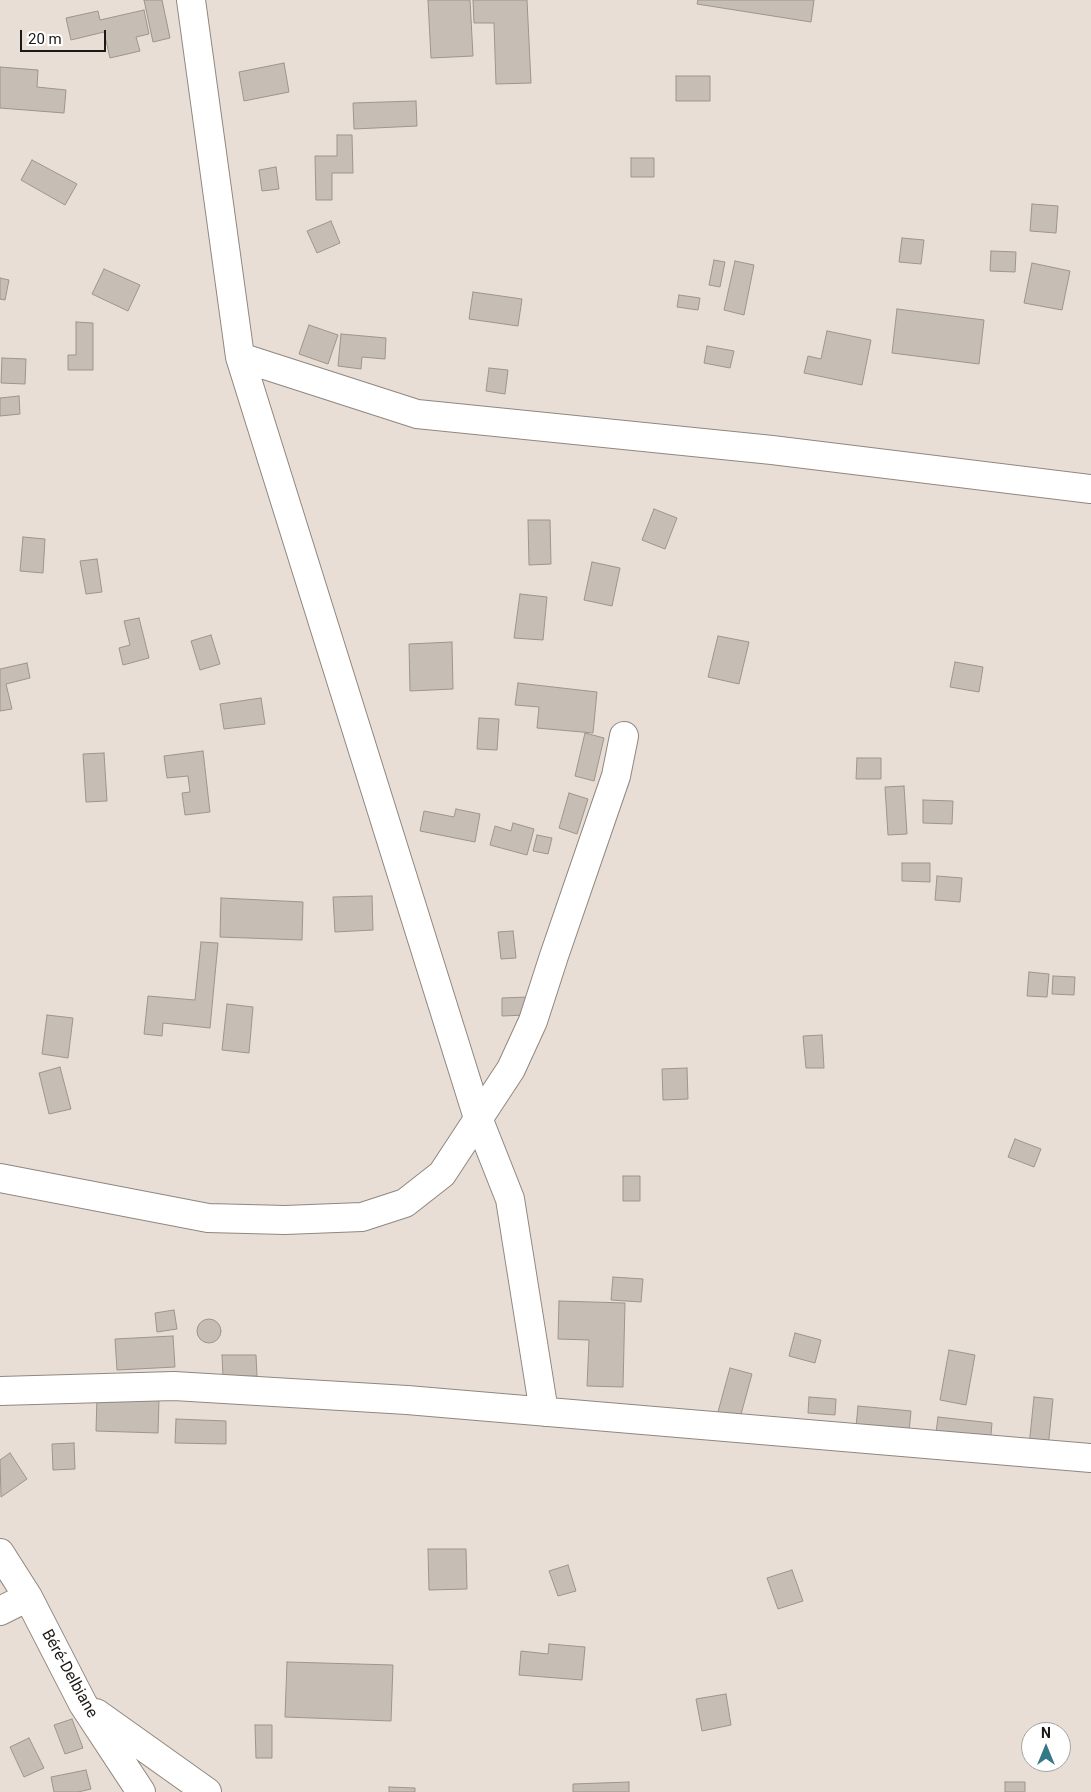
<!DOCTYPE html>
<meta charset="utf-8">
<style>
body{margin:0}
#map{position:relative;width:1091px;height:1792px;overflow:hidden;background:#e8ded6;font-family:Roboto,sans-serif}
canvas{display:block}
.north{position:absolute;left:1021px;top:1722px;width:50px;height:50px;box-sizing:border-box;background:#fff;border:1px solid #a4a3a1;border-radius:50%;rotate:0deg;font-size:14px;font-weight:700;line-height:20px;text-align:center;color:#1b1815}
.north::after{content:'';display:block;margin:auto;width:18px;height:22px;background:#357988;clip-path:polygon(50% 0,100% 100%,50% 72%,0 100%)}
.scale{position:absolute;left:20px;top:30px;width:86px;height:22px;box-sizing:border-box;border:2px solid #1b1815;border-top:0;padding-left:6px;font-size:15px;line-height:18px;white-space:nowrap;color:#1b1815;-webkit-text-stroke:4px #fff;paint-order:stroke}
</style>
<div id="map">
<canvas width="1091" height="1792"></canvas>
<div class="north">N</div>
<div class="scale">20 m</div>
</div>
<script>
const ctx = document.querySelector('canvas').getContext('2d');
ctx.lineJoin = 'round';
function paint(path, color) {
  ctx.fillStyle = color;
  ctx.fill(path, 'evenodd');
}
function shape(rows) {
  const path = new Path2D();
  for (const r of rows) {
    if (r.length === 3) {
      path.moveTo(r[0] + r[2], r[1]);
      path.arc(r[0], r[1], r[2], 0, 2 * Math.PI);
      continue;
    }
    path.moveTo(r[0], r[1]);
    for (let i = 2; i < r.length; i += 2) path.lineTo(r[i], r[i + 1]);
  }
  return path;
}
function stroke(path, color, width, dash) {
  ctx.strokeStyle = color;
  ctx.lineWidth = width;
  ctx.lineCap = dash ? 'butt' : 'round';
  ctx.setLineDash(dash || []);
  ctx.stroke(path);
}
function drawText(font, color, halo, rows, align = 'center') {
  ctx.font = font + ' Roboto,sans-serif';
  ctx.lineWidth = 5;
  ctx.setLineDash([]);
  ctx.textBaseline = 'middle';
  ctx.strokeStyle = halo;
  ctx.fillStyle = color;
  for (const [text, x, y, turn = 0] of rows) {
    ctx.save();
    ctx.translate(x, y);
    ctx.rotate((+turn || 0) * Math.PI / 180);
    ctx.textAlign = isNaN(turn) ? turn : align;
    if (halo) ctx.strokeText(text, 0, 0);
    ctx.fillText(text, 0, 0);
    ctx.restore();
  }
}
const building = shape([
 [144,0,162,0,170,38,153,42,144,0],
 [428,0,470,0,473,56,431,58,428,0],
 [473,0,527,0,531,83,496,84,494,23,474,23,473,0],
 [698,0,814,0,811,22,697,4,698,0],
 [144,10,149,34,136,37,140,51,110,58,104,32,71,40,66,18,98,11,100,20,144,10],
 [284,63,289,92,244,101,239,72,284,63],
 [0,67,38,70,37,87,66,90,64,113,0,108,0,67],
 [676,76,710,76,710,101,676,101,676,76],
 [416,101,417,126,354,129,353,103,416,101],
 [337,135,352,135,353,173,332,173,332,200,316,200,315,156,337,156,337,135],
 [631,158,654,158,654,177,631,177,631,158],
 [32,160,77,184,65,205,21,180,32,160],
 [276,167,279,189,262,191,259,170,276,167],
 [1032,204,1058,206,1056,233,1030,231,1032,204],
 [331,221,340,243,317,253,307,231,331,221],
 [902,238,924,240,921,264,899,262,902,238],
 [991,251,1016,252,1015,272,990,271,991,251],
 [714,260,725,262,720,287,709,285,714,260],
 [735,261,754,265,744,315,724,310,735,261],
 [1032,263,1070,271,1062,310,1024,303,1032,263],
 [104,269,140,285,128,311,92,294,104,269],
 [0,278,9,280,5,300,0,299,0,278],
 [473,292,522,299,518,326,469,319,473,292],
 [679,295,700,298,698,310,677,307,679,295],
 [897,309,984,320,979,364,892,353,897,309],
 [76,322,93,323,93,370,68,370,68,355,76,355,76,322],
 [309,325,338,335,328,364,299,354,309,325],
 [827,331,871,340,862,385,804,373,808,356,821,359,827,331],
 [341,334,386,338,385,359,362,357,361,369,338,366,341,334],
 [707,346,734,351,730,368,704,363,707,346],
 [2,358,26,359,25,384,1,383,2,358],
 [489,368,508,370,505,394,486,391,489,368],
 [19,396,20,414,0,416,0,398,19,396],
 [654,509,677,518,665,549,642,540,654,509],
 [528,520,550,520,551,564,529,565,528,520],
 [23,537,45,539,43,573,20,571,23,537],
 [97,559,102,592,86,594,80,561,97,559],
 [592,562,620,568,612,606,584,600,592,562],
 [520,594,547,597,543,640,514,638,520,594],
 [139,618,149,658,123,665,119,648,130,645,124,621,139,618],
 [211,635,220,664,200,670,191,641,211,635],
 [718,636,749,642,739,684,708,677,718,636],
 [452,642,453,689,410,691,409,644,452,642],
 [955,662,983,667,979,692,950,687,955,662],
 [27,663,30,678,6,684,12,709,0,711,0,669,27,663],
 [518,683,597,692,593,733,537,728,539,707,515,705,518,683],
 [261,698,265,724,224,729,220,704,261,698],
 [479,718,499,719,497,750,477,749,479,718],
 [585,733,604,738,594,781,575,776,585,733],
 [203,751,210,812,185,815,182,793,190,792,188,776,167,778,164,756,203,751],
 [104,753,107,801,86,802,83,754,104,753],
 [857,758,881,758,881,779,856,779,857,758],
 [904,786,907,834,888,835,885,787,904,786],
 [569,793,588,799,577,834,559,828,569,793],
 [923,800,953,801,952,824,923,823,923,800],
 [456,809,480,814,475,842,420,831,424,811,454,817,456,809],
 [513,823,534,829,527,855,490,845,495,826,511,831,513,823],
 [537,835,552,838,548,854,533,851,537,835],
 [902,863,930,863,930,882,902,881,902,863],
 [937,876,962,878,960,902,935,900,937,876],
 [372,896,373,930,335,932,333,897,372,896],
 [221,898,303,902,302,940,220,937,221,898],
 [513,931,516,958,501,959,498,932,513,931],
 [201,942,218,943,210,1028,163,1023,162,1036,144,1034,148,996,195,1000,201,942],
 [1029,972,1049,974,1047,997,1027,996,1029,972],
 [1053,976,1075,977,1074,995,1052,994,1053,976],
 [528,997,528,1015,502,1016,502,998,528,997],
 [227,1004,253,1007,249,1053,222,1050,227,1004],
 [47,1015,73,1018,68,1058,42,1054,47,1015],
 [822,1035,824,1068,806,1068,803,1036,822,1035],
 [60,1067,71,1109,49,1114,39,1073,60,1067],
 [687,1068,688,1099,663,1100,662,1069,687,1068],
 [1015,1139,1041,1149,1034,1167,1008,1157,1015,1139],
 [623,1176,640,1176,640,1201,623,1201,623,1176],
 [613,1277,643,1279,641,1302,611,1300,613,1277],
 [559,1301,625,1303,623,1387,587,1386,589,1340,558,1339,559,1301],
 [174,1310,177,1329,157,1332,155,1313,174,1310],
 [209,1331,12],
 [795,1333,821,1340,815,1363,789,1356,795,1333],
 [173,1336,175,1367,117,1370,115,1339,173,1336],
 [949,1350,975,1355,966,1405,940,1400,949,1350],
 [222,1355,256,1355,257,1376,223,1377,222,1355],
 [730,1368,752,1374,740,1418,718,1412,730,1368],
 [97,1397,159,1399,158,1433,96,1431,97,1397],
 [809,1397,836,1399,835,1415,808,1413,809,1397],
 [1034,1397,1053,1399,1048,1448,1029,1446,1034,1397],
 [858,1406,911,1411,909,1432,856,1427,858,1406],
 [938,1417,992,1423,990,1446,935,1440,938,1417],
 [176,1419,226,1421,226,1444,175,1443,176,1419],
 [74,1443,75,1469,53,1470,52,1444,74,1443],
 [10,1453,27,1479,1,1497,0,1460,10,1453],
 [428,1549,466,1549,467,1589,429,1590,428,1549],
 [568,1565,576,1591,558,1596,549,1571,568,1565],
 [792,1570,803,1601,778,1609,767,1578,792,1570],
 [549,1644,585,1647,582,1680,519,1675,521,1651,548,1654,549,1644],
 [287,1662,393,1665,391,1721,285,1717,287,1662],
 [726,1694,731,1725,702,1731,696,1699,726,1694],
 [72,1719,83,1748,65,1754,54,1725,72,1719],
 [255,1725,272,1725,272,1758,256,1758,255,1725],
 [29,1738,44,1768,24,1777,10,1747,29,1738],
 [86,1770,91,1789,78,1792,54,1792,51,1777,86,1770],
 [629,1782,629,1792,573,1792,573,1784,629,1782],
 [1005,1782,1025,1782,1025,1792,1005,1792,1005,1782],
 [389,1787,415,1788,415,1792,389,1792,389,1787]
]);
const minor = shape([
 [191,0,240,357,478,1118,510,1199,544,1412],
 [240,357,417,414,772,450,1091,489],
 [0,1178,208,1218,285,1220,362,1217,405,1203,442,1174,511,1069,533,1021,554,956,616,776,624,736],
 [0,1391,174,1386,407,1400,1091,1458],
 [0,1553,28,1597,83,1704,141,1792],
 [0,1611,28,1597],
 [96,1713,207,1792]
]);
const streetNames = [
 ["Béré-Delbiane",69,1674,61]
];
paint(building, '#c6bdb4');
stroke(building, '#9d958d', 1);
stroke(minor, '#8f877f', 30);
stroke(minor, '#fff', 28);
drawText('16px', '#1b1815', '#fff', streetNames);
</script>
